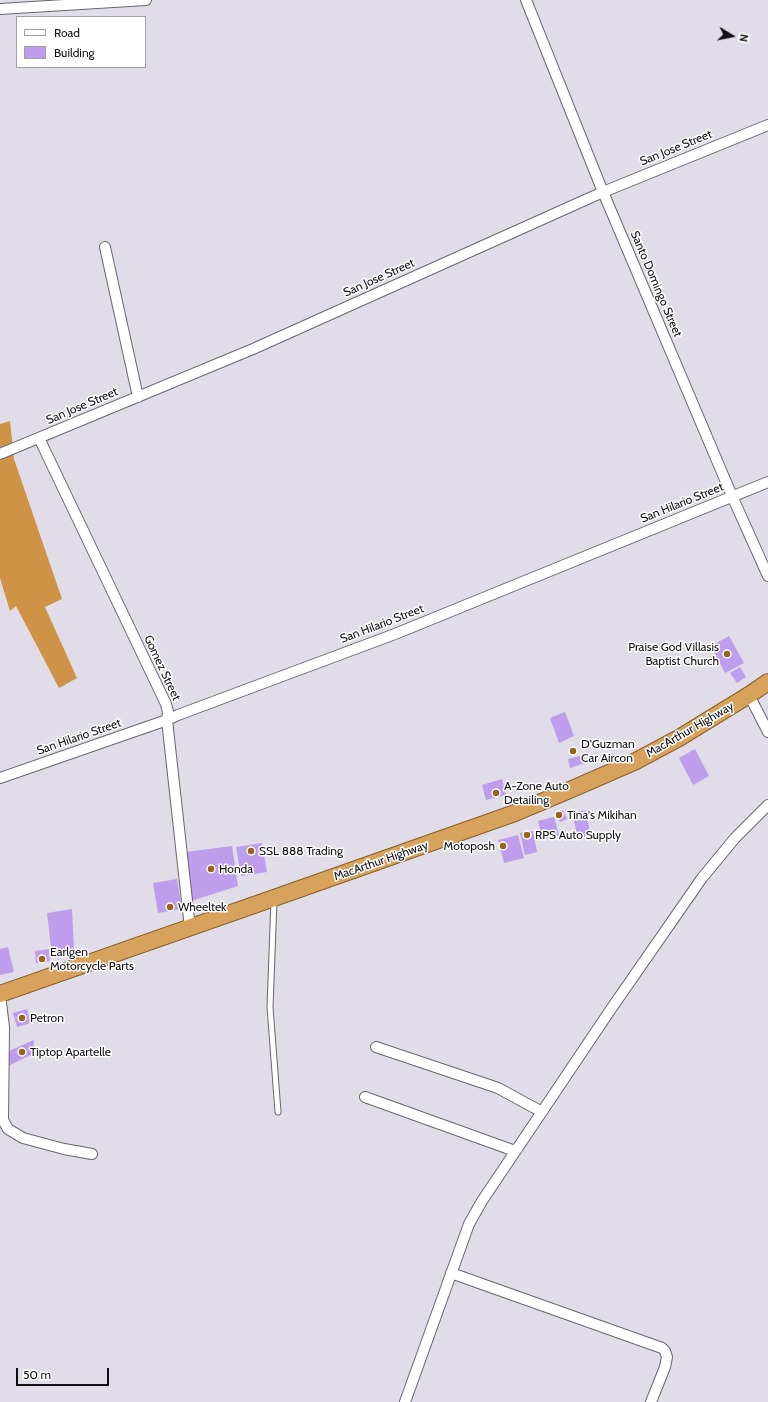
<!DOCTYPE html>
<style>
body{margin:0}
#map{position:relative;width:768px;height:1402px;overflow:hidden;background:#e0dde8;font-family:Cabin,sans-serif}
canvas{display:block}
.legend{position:absolute;left:16px;top:16px;width:130px;height:52px;box-sizing:border-box;background:#fff;border:1px solid #a09fa1;margin:0;padding:5px 7px;list-style:none;font-size:12px;color:#110f13}
.legend li{display:flex;align-items:center;gap:8px;height:20px}
.legend b{width:20px;border:1px solid #a09fa1}
.north{position:absolute;left:712px;top:16px;width:40px;height:40px;-webkit-text-stroke:3px #fff;paint-order:stroke;rotate:100deg;font-size:11px;font-weight:700;line-height:16px;text-align:center;color:#110f13}
.north::after{content:'';display:block;margin:auto;width:14px;height:18px;background:#110f13;clip-path:polygon(50% 0,100% 100%,50% 72%,0 100%)}
.scale{position:absolute;left:16px;top:1368px;width:93px;height:18px;box-sizing:border-box;border:2px solid #110f13;border-top:0;padding-left:5px;font-size:12px;line-height:14px;white-space:nowrap;color:#110f13;-webkit-text-stroke:3px #fff;paint-order:stroke}
</style>
<div id="map">
<canvas width="768" height="1402"></canvas>
<ul class="legend">
<li><b style="height:5px;background:#fff"></b>Road</li>
<li><b style="height:11px;background:#bd9dec"></b>Building</li>
</ul>
<div class="north">N</div>
<div class="scale">50 m</div>
</div>
<script>
const ctx = document.querySelector('canvas').getContext('2d');
ctx.lineJoin = 'round';
function paint(path, color) {
  ctx.fillStyle = color;
  ctx.fill(path, 'evenodd');
}
function shape(rows) {
  const path = new Path2D();
  for (const r of rows) {
    path.moveTo(r[0], r[1]);
    for (let i = 2; i < r.length; i += 2) path.lineTo(r[i], r[i + 1]);
  }
  return path;
}
function stroke(path, color, width, dash) {
  ctx.strokeStyle = color;
  ctx.lineWidth = width;
  ctx.lineCap = dash ? 'butt' : 'round';
  ctx.setLineDash(dash || []);
  ctx.stroke(path);
}
function drawText(font, color, halo, rows, align = 'center') {
  ctx.font = font + ' Cabin,sans-serif';
  ctx.lineWidth = 3;
  ctx.setLineDash([]);
  ctx.textBaseline = 'middle';
  ctx.strokeStyle = halo;
  ctx.fillStyle = color;
  for (const [text, x, y, turn = 0] of rows) {
    ctx.save();
    ctx.translate(x, y);
    ctx.rotate((+turn || 0) * Math.PI / 180);
    ctx.textAlign = isNaN(turn) ? turn : align;
    if (halo) ctx.strokeText(text, 0, 0);
    ctx.fillText(text, 0, 0);
    ctx.restore();
  }
}
const forest = shape([
 [10,421,14,459,62,599,45,607,77,678,59,688,16,606,10,611,0,578,0,424]
]);
const building = shape([
 [729,636,744,663,725,673,711,646],
 [740,667,746,677,737,683,730,673],
 [565,712,574,736,559,743,550,718],
 [695,749,709,776,693,785,679,758],
 [583,755,585,763,570,768,568,759],
 [502,779,506,795,486,800,482,785],
 [563,810,567,819,560,822,556,814],
 [585,810,591,835,578,838,572,813],
 [554,817,559,835,543,840,538,821],
 [533,831,537,852,525,855,520,833],
 [518,835,524,858,504,863,498,840],
 [262,843,267,872,241,876,236,847],
 [232,846,238,886,191,901,186,852],
 [177,879,182,909,158,913,153,883],
 [72,909,74,949,52,956,47,913],
 [8,947,14,972,0,975,0,949],
 [49,949,50,961,36,963,35,951],
 [27,1009,31,1023,17,1027,13,1013],
 [34,1040,33,1054,8,1066,9,1051]
]);
const service = shape([
 [274,900,270,1007,278,1112]
]);
const minor = shape([
 [526,0,603,192,732,496,768,576],
 [0,9,146,0],
 [105,247,138,397],
 [39,438,166,704,168,712,167,720,190,928],
 [0,454,253,349,603,192,768,125],
 [749,695,768,732],
 [0,778,167,720,178,715,395,634,768,482],
 [0,995,4,1027,3,1120,8,1129,23,1138,64,1149,92,1154],
 [376,1047,498,1088,542,1112],
 [365,1097,515,1151],
 [451,1273,662,1348,665,1351,667,1357,665,1367,651,1402],
 [405,1402,469,1224,482,1201,611,1009,702,878,735,838,768,805]
]);
const trunk = shape([
 [0,994,274,898,515,813,572,789,634,762,679,738,749,695,768,682]
]);
const markers = [
 [727,654,4,"#98641a"],
 [573,751,4,"#98641a"],
 [496,793,4,"#98641a"],
 [559,815,4,"#98641a"],
 [527,835,4,"#98641a"],
 [503,846,4,"#98641a"],
 [251,851,4,"#98641a"],
 [211,869,4,"#98641a"],
 [170,907,4,"#98641a"],
 [42,959,4,"#98641a"],
 [22,1018,4,"#98641a"],
 [22,1052,4,"#98641a"]
];
const streetNames = [
 ["San Jose Street",676,148,-22],
 ["San Jose Street",379,278,-24],
 ["Santo Domingo Street",656,284,67],
 ["San Jose Street",82,406,-23],
 ["San Hilario Street",682,503,-22],
 ["San Hilario Street",382,624,-21],
 ["Gomez Street",162,668,65],
 ["MacArthur Highway",690,730,-30],
 ["San Hilario Street",79,737,-19],
 ["MacArthur Highway",381,861,-19]
];
const poiNames = [
 ["Praise God Villasis",719,647,"right"],
 ["Baptist Church",719,661,"right"],
 ["D'Guzman",581,744],
 ["Car Aircon",581,758],
 ["A-Zone Auto",504,786],
 ["Detailing",504,800],
 ["Tina's Mikihan",567,815],
 ["RPS Auto Supply",535,835],
 ["Motoposh",495,846,"right"],
 ["SSL 888 Trading",259,851],
 ["Honda",219,869],
 ["Wheeltek",178,907],
 ["Earlgen",50,952],
 ["Motorcycle Parts",50,966],
 ["Petron",30,1018],
 ["Tiptop Apartelle",30,1052]
];
paint(forest, '#ce9347');
paint(building, '#bd9dec');
stroke(service, '#69666f', 7);
stroke(minor, '#69666f', 12);
stroke(trunk, '#8a5f28', 18);
stroke(service, '#fff', 5);
stroke(minor, '#fff', 10);
stroke(trunk, '#d6a25c', 16);
for (const [x, y, r, color] of markers) {
  const dot = new Path2D();
  dot.arc(x, y, r, 0, 2 * Math.PI);
  ctx.fillStyle = color;
  ctx.fill(dot);
  stroke(dot, '#fff', 1.5);
}
drawText('12px', '#110f13', '#fff', streetNames);
drawText('12px', '#110f13', '#fff', poiNames, 'left');
</script>
